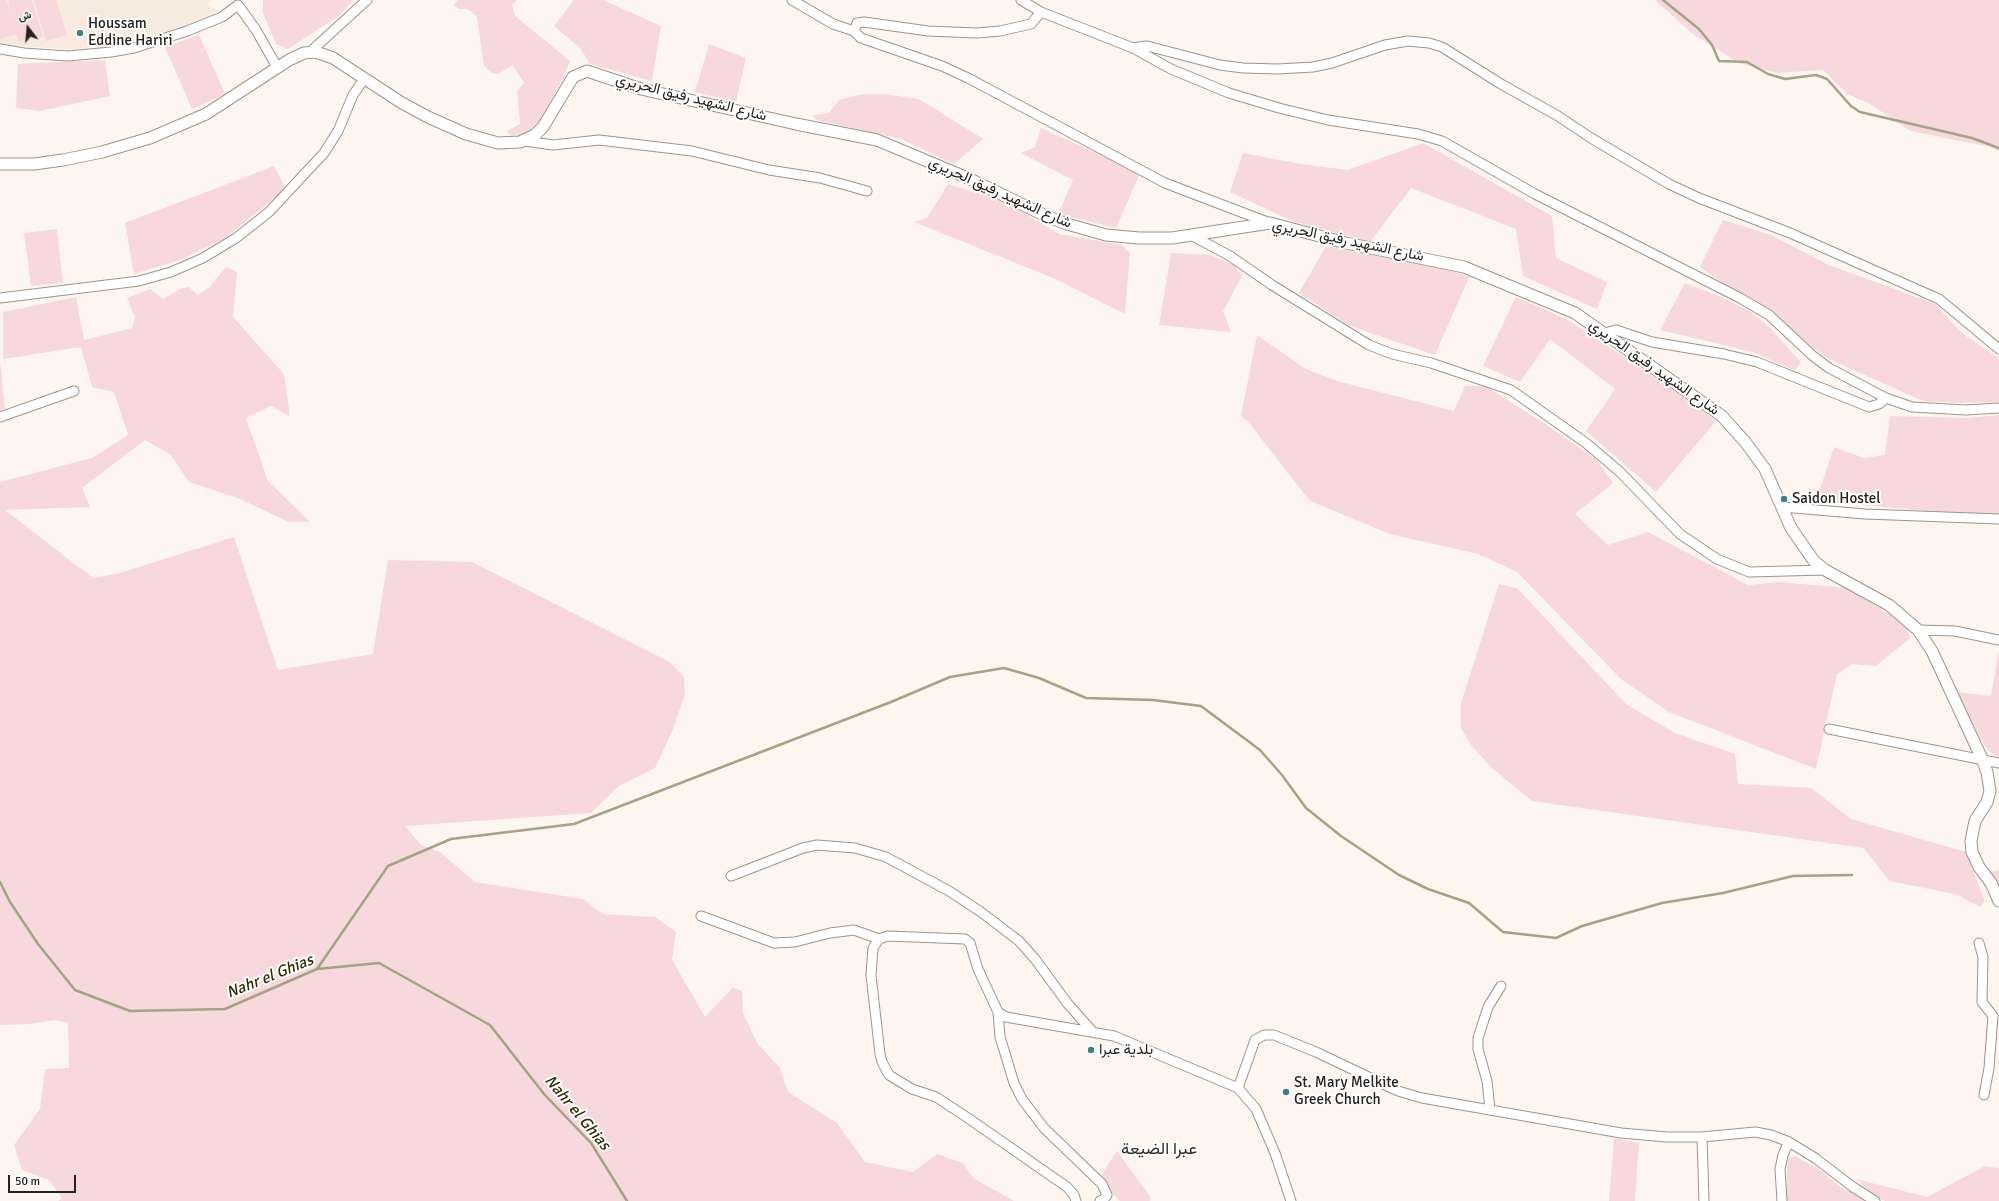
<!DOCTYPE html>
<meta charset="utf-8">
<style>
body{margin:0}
#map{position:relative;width:1999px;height:1201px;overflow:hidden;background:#fdf6f0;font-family:Signika,Vazirmatn,sans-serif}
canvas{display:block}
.north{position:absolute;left:8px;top:8px;width:40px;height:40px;-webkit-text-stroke:3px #fff;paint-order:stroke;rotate:344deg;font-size:11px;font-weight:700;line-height:16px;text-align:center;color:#252220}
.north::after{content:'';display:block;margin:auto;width:14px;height:18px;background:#252220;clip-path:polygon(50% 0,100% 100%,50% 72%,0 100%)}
.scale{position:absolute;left:8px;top:1175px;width:68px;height:18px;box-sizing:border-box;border:2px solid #252220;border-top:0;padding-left:5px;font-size:12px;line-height:14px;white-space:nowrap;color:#252220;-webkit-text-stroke:3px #fff;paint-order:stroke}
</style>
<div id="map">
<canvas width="1999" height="1201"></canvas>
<div class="north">ش</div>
<div class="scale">50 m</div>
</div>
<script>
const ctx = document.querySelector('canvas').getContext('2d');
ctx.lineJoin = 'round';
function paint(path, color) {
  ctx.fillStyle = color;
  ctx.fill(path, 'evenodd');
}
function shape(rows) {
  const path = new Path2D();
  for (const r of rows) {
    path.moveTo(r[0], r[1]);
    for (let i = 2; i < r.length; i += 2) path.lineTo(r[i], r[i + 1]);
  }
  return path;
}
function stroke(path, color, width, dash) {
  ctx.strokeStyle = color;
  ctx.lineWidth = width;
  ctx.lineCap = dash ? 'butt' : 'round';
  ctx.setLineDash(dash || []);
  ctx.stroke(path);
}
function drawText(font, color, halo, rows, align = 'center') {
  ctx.font = font + ' Signika,Vazirmatn,sans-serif';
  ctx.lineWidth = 4;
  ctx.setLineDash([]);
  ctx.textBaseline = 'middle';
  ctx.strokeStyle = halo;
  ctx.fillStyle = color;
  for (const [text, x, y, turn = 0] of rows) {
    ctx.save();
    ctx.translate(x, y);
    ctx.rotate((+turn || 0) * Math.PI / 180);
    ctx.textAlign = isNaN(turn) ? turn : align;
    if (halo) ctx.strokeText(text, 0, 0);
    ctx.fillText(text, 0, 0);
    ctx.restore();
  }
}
const built = shape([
 [0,0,211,0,208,5,219,11,198,22,122,44,71,49,48,48,0,45]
]);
const green = shape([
 [0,0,6,0,11,14,8,0,32,0,43,37,19,42,16,34,0,39],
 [34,0,56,0,67,35,46,41],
 [263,0,353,0,340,15,288,49,276,44,263,13],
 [458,0,517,0,512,4,515,16,570,61,563,79,540,121,531,130,520,135,510,135,507,131,520,124,517,91,524,83,513,65,498,74,492,73,484,66,477,16,467,9,459,9,454,5],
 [574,0,603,0,661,26,652,81,590,64,581,49,554,26],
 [1655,0,1999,0,1999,152,1991,147,1910,131,1870,104,1847,94,1823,70,1777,73,1739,63,1693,34],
 [199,35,225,94,192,109,165,47],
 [709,44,746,58,736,102,695,92],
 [105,60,110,96,40,111,16,108,18,64],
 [861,94,884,94,919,99,983,139,954,164,901,139,816,120,813,115,829,113,839,100],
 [1041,128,1140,173,1116,228,1058,214,1073,180,1021,153,1035,147],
 [1423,143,1552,216,1556,258,1607,282,1597,309,1523,276,1516,229,1411,188,1370,242,1292,221,1230,192,1243,153,1301,164,1348,170],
 [274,166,286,189,225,238,180,260,134,274,125,223],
 [948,184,1008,203,1059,234,1122,245,1130,253,1125,314,1058,280,914,222,927,218],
 [1723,220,1771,235,1829,265,1935,304,1963,334,1999,358,1999,402,1962,403,1923,401,1829,359,1700,267],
 [57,229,63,283,31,286,24,233],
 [1326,246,1440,266,1469,277,1435,355,1350,326,1299,293],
 [1171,253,1210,255,1234,265,1242,276,1223,311,1231,332,1159,325],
 [226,267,237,272,233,317,284,374,290,416,271,406,246,418,268,481,310,522,289,522,240,499,189,482,171,455,145,440,82,488,90,507,5,510,93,578,120,573,234,537,278,670,373,654,388,560,472,562,670,662,684,677,685,694,673,729,655,768,619,786,591,813,405,826,421,845,440,852,475,882,583,899,603,914,655,917,676,932,672,960,705,1017,733,987,742,991,743,1013,757,1043,780,1068,788,1092,837,1123,865,1162,913,1172,937,1154,963,1163,973,1178,1014,1201,58,1201,62,1198,49,1180,22,1170,14,1145,40,1109,45,1069,69,1068,68,1023,54,1020,31,1024,0,1025,0,482,92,458,128,435,114,392,92,387,81,347,3,359,3,312,76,297,84,340,132,328,135,317,127,298,150,289,163,299,182,288,189,287,198,295,210,287],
 [1685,283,1721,297,1751,312,1769,327,1801,362,1795,371,1753,352,1660,330],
 [1516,297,1568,320,1684,397,1716,421,1656,492,1586,431,1615,389,1550,339,1520,382,1483,366],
 [1257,335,1306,369,1337,381,1454,411,1465,386,1485,386,1547,425,1597,460,1613,483,1575,514,1608,545,1648,532,1748,585,1780,582,1847,588,1905,624,1910,638,1876,666,1852,664,1837,674,1816,769,1669,712,1621,679,1517,572,1478,554,1390,534,1310,501,1249,423,1241,416],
 [0,360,5,410,0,411],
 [1999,415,1999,525,1961,514,1816,501,1834,447,1864,458,1885,455,1890,416,1966,418],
 [1499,584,1517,588,1626,704,1675,733,1735,754,1738,784,1811,788,1851,819,1966,852,1985,901,1980,907,1955,894,1889,881,1864,848,1532,801,1491,767,1471,745,1461,728,1461,703],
 [1999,649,1999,759,1988,750,1980,738,1957,692,1991,696],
 [1999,870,1999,892,1991,872],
 [1614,1138,1639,1143,1635,1201,1609,1201],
 [1117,1151,1149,1195,1150,1201,1120,1201,1113,1194,1101,1175],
 [1795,1156,1820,1170,1839,1186,1871,1201,1787,1201,1786,1187,1788,1158],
 [1985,1166,1999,1168,1999,1201,1885,1201,1875,1196,1856,1179,1927,1197]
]);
const stream = shape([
 [1663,0,1699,29,1712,45,1719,61,1747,62,1768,74,1785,79,1816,75,1827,79,1851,106,1860,112,1972,138,1999,148],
 [0,882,10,902,38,944,75,990,130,1011,225,1009,317,969,379,963,490,1025,544,1094,591,1143,627,1201],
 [317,969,388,866,451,839,574,824,891,702,950,677,1004,668,1039,678,1086,698,1153,700,1201,706,1260,750,1282,775,1306,808,1341,836,1399,875,1428,889,1469,903,1503,932,1556,938,1582,926,1662,903,1723,893,1793,876,1852,875]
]);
const minor = shape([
 [792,0,833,24,854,31],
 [1021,0,1041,12,1133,48,1171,69,1229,93,1279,108,1328,120,1418,134,1442,141,1535,194,1740,298,1769,315,1813,356,1829,368,1886,398,1879,404,1869,407,1757,362,1724,354,1652,342,1616,330,1604,333],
 [1041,12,1031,24,1000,31,977,33,928,31,864,22,857,23,854,31,861,38,942,66,968,78,1165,183,1270,223],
 [1133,48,1146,46,1151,47,1220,65,1243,68,1278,69,1313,67,1332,63,1385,45,1408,41,1429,43,1442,47,1501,84,1558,116,1591,138,1669,184,1699,198,1790,233,1939,299,1999,349],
 [0,49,24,53,68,56,111,52,134,48,187,31,222,17,238,5,256,30,277,67],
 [310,52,367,0],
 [525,141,553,145,599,140,692,151,769,170,820,178,867,191],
 [1191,235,1230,256,1272,285,1369,345,1392,354,1431,363,1511,390,1586,443,1620,472,1680,534,1717,559,1749,572,1825,570],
 [0,298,139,281,171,272,203,258,236,238,269,212,324,153,338,131,353,95,364,79],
 [1886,398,1912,407,1966,410,1999,408],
 [0,417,74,391],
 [1782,507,1865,514,1999,519],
 [1918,630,1955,631,1999,640],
 [1829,729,1999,763],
 [731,876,803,848,817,845,855,848,886,857,949,891,981,912,1019,941,1035,959,1068,1004,1092,1031],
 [701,916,774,943,795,942,830,933,854,930,879,939],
 [1979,943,1983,957,1982,1002,1993,1016,1989,1068,1984,1095],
 [998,1012,1000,1037,1014,1083,1022,1099,1044,1128,1102,1184,1107,1195,1104,1199,1100,1201],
 [1238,1088,1255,1040,1264,1035,1274,1035,1316,1052,1398,1091,1422,1098,1621,1133,1667,1137,1702,1137,1755,1132,1771,1135,1789,1142,1815,1158,1853,1187,1875,1201],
 [1490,1109,1487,1081,1478,1049,1478,1038,1488,1007,1501,986],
 [1702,1137,1704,1201],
 [1076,1201,1074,1195,1067,1187,968,1118,936,1097,912,1089,889,1075,882,1062,880,1054,871,975,873,948,879,939,888,936,965,939,970,943,978,969,998,1012,1006,1017,1114,1036,1238,1088,1256,1109,1275,1153,1291,1201],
 [1782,1201,1780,1169,1783,1155,1789,1142]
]);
const tertiary = shape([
 [0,164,34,164,63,160,102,152,150,138,206,114,289,60,304,53,316,52,333,58,402,103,428,117,466,134,498,143,520,142,535,135,543,127,573,77,587,71,641,89,796,124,877,140,970,179,1046,216,1067,224,1106,235,1139,238,1172,238,1270,223,1346,243,1464,267,1575,313,1722,416,1746,443,1765,469,1791,528,1814,561,1825,570,1889,605,1918,630,1932,651,1983,761,1987,772,1990,791,1987,802,1975,821,1971,841,1972,852,1979,867,1991,883,1999,901]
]);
const markers = [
 [80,33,4,"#3c837f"],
 [1784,499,4,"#3c837f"],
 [1091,1050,4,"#3c837f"],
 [1286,1092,4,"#3c837f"]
];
const poiNames = [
 ["Houssam",88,24],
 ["Eddine Hariri",88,41],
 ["Saidon Hostel",1792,499],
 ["بلدية عبرا",1099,1050],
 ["St. Mary Melkite",1294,1083],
 ["Greek Church",1294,1100]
];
const streetNames = [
 ["شارع الشهيد رفيق الحريري",691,98,14],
 ["شارع الشهيد رفيق الحريري",1000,193,24],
 ["شارع الشهيد رفيق الحريري",1348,241,12],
 ["شارع الشهيد رفيق الحريري",1654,368,35]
];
const waterNames = [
 ["Nahr el Ghias",270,977,-22],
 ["Nahr el Ghias",577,1113,50]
];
const quarterNames = [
 ["عبرا الضيعة",1159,1150]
];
paint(built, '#f7eadf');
paint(green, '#f7d8dc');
stroke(stream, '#a2a584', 2.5);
stroke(minor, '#9b9590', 11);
stroke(tertiary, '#9b9590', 13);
stroke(minor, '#fff', 9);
stroke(tertiary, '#fff', 11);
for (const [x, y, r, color] of markers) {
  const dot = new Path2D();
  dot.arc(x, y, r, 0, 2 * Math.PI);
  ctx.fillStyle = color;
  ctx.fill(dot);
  stroke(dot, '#fff', 1.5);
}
drawText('15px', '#252220', '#fff', poiNames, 'left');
drawText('15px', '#252220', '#fff', streetNames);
drawText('italic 16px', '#2d2f03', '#fff', waterNames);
drawText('17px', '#302b27', '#fff', quarterNames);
</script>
